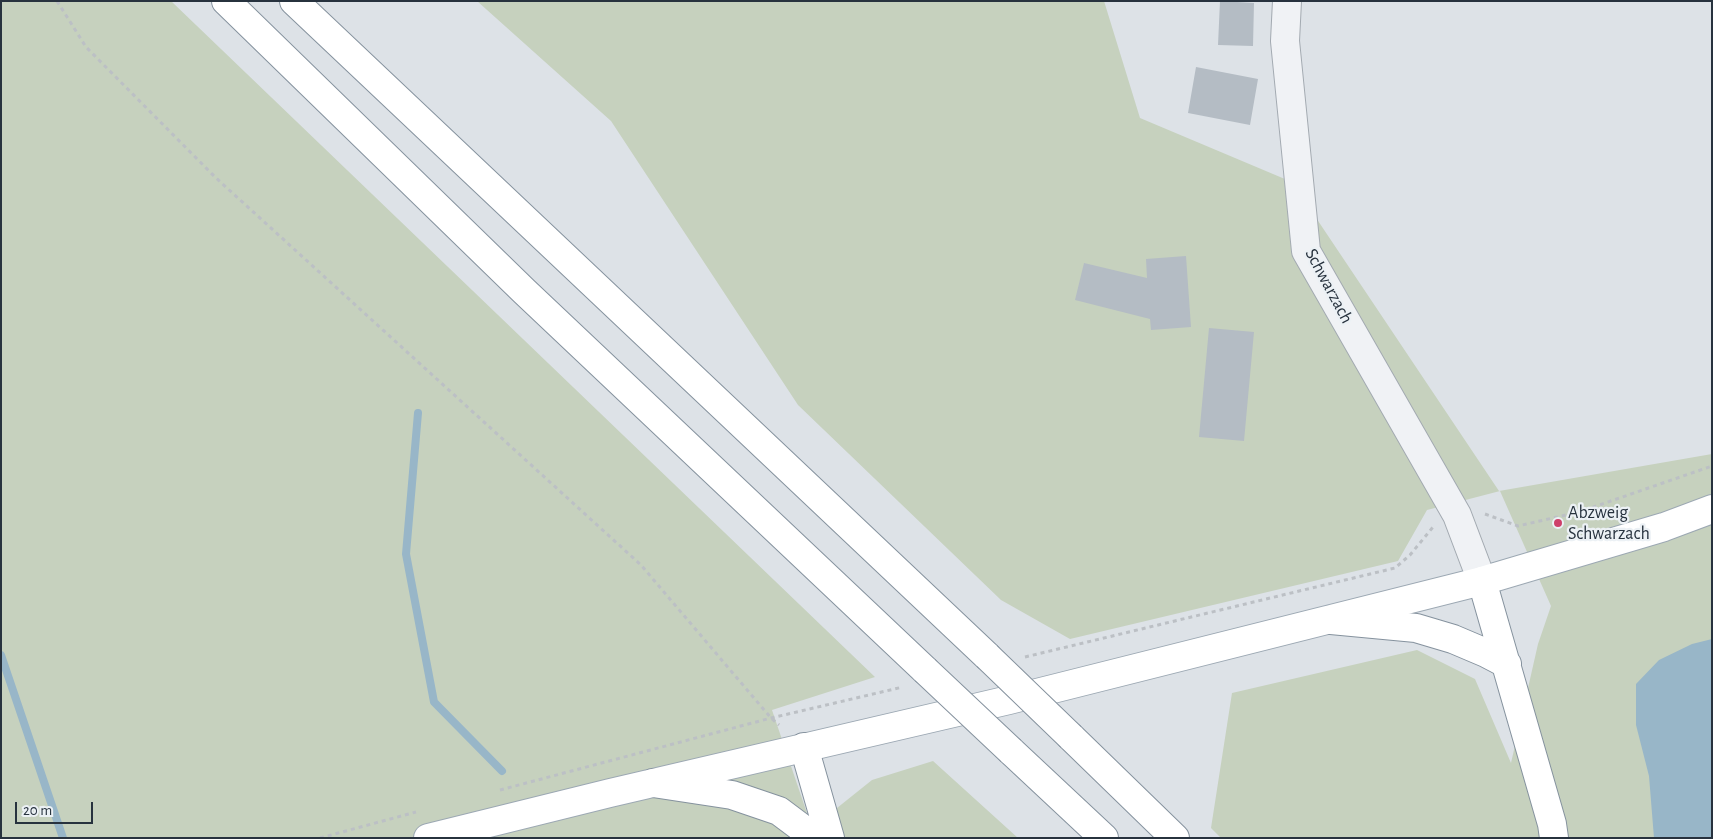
<!DOCTYPE html>
<style>
body{margin:0}
#map{position:relative;width:1713px;height:839px;overflow:hidden;background:#dde2e7;font-family:"Alegreya Sans",sans-serif}
canvas{display:block}
.frame{position:absolute;inset:0;border:2px solid #27323e;pointer-events:none}
.scale{position:absolute;left:15px;top:802px;width:78px;height:22px;box-sizing:border-box;border:2px solid #27323e;border-top:0;padding-left:6px;font-size:15px;line-height:18px;white-space:nowrap;color:#27323e;-webkit-text-stroke:4px #ecf1f5;paint-order:stroke}
</style>
<div id="map">
<canvas width="1713" height="839"></canvas>
<div class="frame"></div>
<div class="scale">20 m</div>
</div>
<script>
const ctx = document.querySelector('canvas').getContext('2d');
ctx.lineJoin = 'round';
function paint(path, color) {
  ctx.fillStyle = color;
  ctx.fill(path, 'evenodd');
}
function shape(rows) {
  const path = new Path2D();
  for (const r of rows) {
    path.moveTo(r[0], r[1]);
    for (let i = 2; i < r.length; i += 2) path.lineTo(r[i], r[i + 1]);
  }
  return path;
}
function stroke(path, color, width, dash) {
  ctx.strokeStyle = color;
  ctx.lineWidth = width;
  ctx.lineCap = dash ? 'butt' : 'round';
  ctx.setLineDash(dash || []);
  ctx.stroke(path);
}
function drawText(font, color, halo, rows, align = 'center') {
  ctx.font = font + ' "Alegreya Sans",sans-serif';
  ctx.lineWidth = 4.5;
  ctx.setLineDash([]);
  ctx.textBaseline = 'middle';
  ctx.strokeStyle = halo;
  ctx.fillStyle = color;
  for (const [text, x, y, turn = 0] of rows) {
    ctx.save();
    ctx.translate(x, y);
    ctx.rotate((+turn || 0) * Math.PI / 180);
    ctx.textAlign = isNaN(turn) ? turn : align;
    if (halo) ctx.strokeText(text, 0, 0);
    ctx.fillText(text, 0, 0);
    ctx.restore();
  }
}
const green = shape([
 [1,1,171,1,875,677,772,710,812,828,872,780,933,761,1018,838,1,838],
 [477,1,1104,1,1140,118,1292,182,1499,491,1712,454,1712,838,1221,838,1211,828,1232,693,1417,650,1475,679,1511,763,1538,644,1551,606,1500,491,1427,510,1398,561,1070,639,1001,600,798,405,611,121]
]);
const water = shape([
 [1712,639,1712,838,1654,838,1649,776,1636,725,1636,684,1659,660,1692,644]
]);
const stream = shape([
 [418,413,406,554,434,702,502,771],
 [1,655,63,838]
]);
const building = shape([
 [1220,1,1254,3,1253,46,1218,45],
 [1196,67,1258,79,1250,125,1188,113],
 [1186,256,1191,327,1151,330,1150,319,1075,300,1084,263,1147,278,1146,259],
 [1209,328,1254,332,1244,441,1199,437]
]);
const path = shape([
 [57,1,86,47,216,178,641,565,771,718,779,725],
 [1485,514,1518,526,1579,512,1712,466],
 [1025,657,1395,568,1410,555,1433,527],
 [500,790,771,718,903,687],
 [320,838,416,812]
]);
const minor = shape([
 [1287,1,1285,41,1306,251,1457,515,1482,581]
]);
const major = shape([
 [428,838,610,793,1009,700,1482,581,1664,527,1712,509]
]);
const highway = shape([
 [226,1,524,291,925,670],
 [294,1,987,656],
 [1482,581,1552,824,1554,838],
 [1331,620,1416,628,1453,639,1486,653,1507,664],
 [1071,737,1175,838],
 [804,747,830,838],
 [1011,751,1104,838],
 [653,783,732,795,779,811,815,838]
]);
const highwayBridge = shape([
 [987,656,1071,737],
 [925,670,1011,751]
]);
const markers = [
 [1558,523,5,"#ce406a"]
];
const streetNames = [
 ["Schwarzach",1329,286,62]
];
const poiNames = [
 ["Abzweig",1568,513],
 ["Schwarzach",1568,534]
];
paint(green, '#c6d1be');
paint(water, '#98b6c8');
stroke(stream, '#98b6c8', 8);
paint(building, '#b4bcc4');
stroke(minor, '#a3aab1', 30);
stroke(major, '#9ca8b3', 30);
stroke(highway, '#85929e', 30);
stroke(path, '#bcc0c5', 3, [4, 4]);
stroke(minor, '#f0f2f5', 28);
stroke(major, '#fff', 28);
stroke(highway, '#fff', 28);
stroke(highwayBridge, '#85929e', 30, []);
stroke(highwayBridge, '#fff', 28);
for (const [x, y, r, color] of markers) {
  const dot = new Path2D();
  dot.arc(x, y, r, 0, 2 * Math.PI);
  ctx.fillStyle = color;
  ctx.fill(dot);
  stroke(dot, '#ecf1f5', 2);
}
drawText('18px', '#27323e', '#ecf1f5', streetNames);
drawText('18px', '#27323e', '#ecf1f5', poiNames, 'left');
</script>
